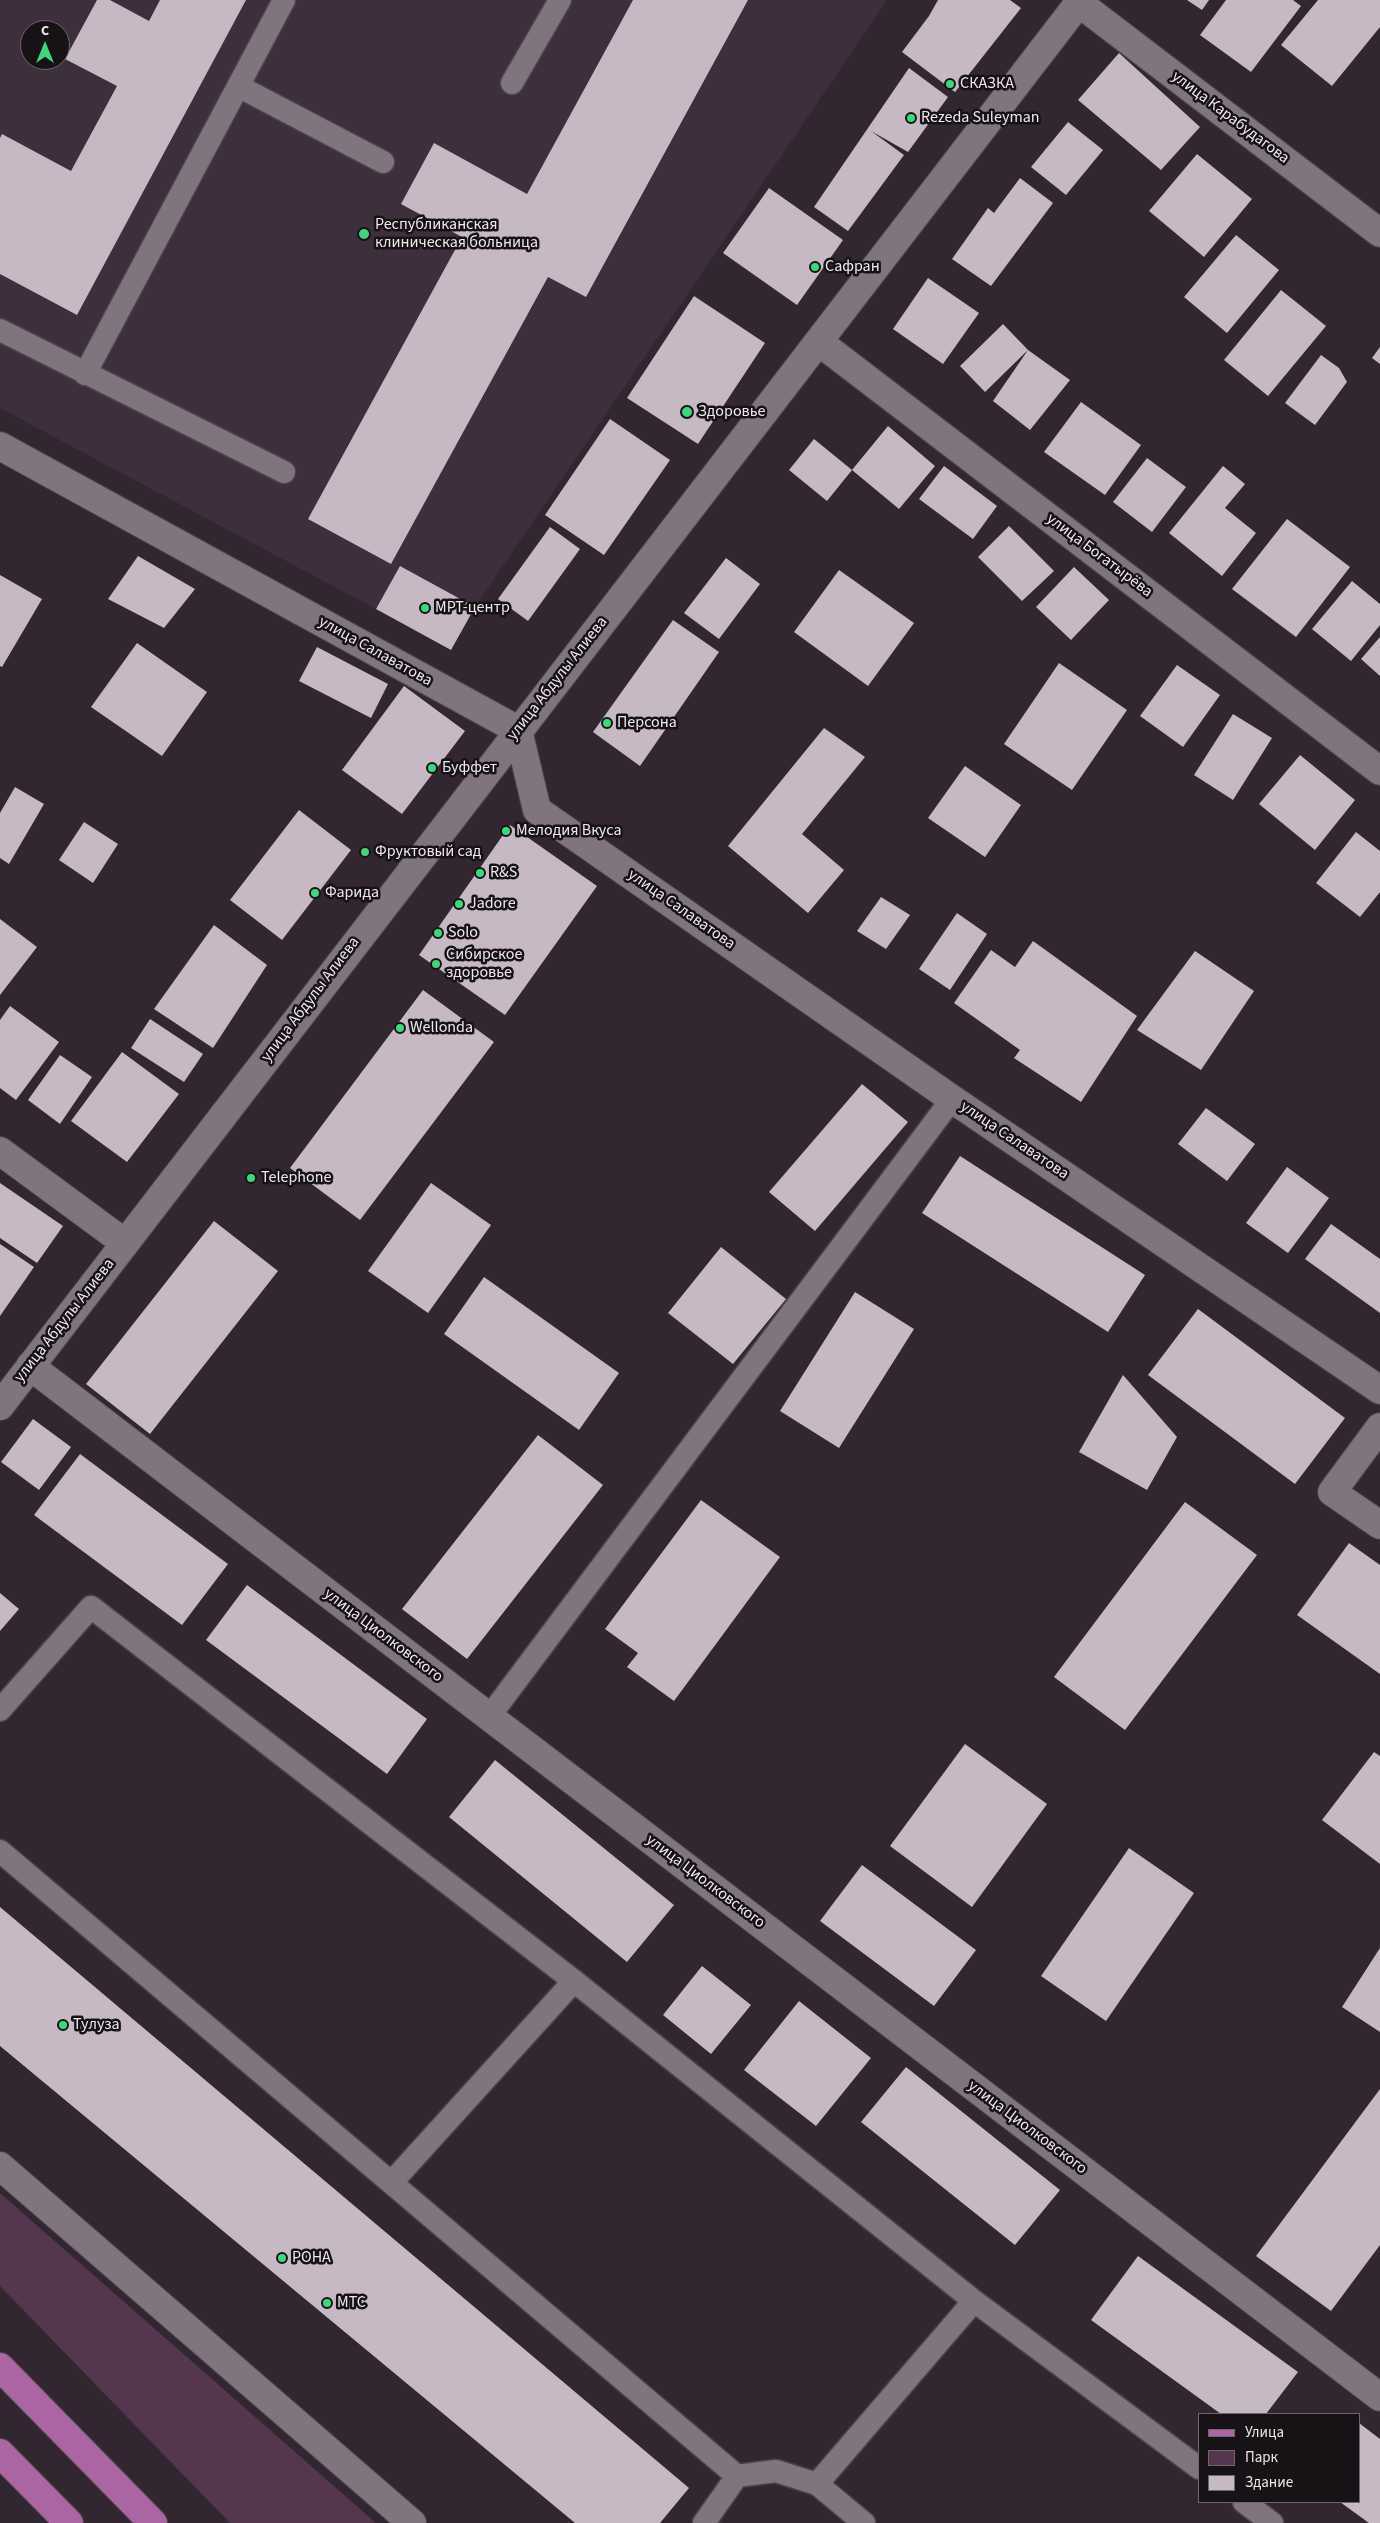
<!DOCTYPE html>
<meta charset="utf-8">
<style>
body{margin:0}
#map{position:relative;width:1380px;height:2523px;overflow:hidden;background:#322730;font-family:"Source Sans 3",sans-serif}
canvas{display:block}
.legend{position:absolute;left:1198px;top:2413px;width:162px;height:90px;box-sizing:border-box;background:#161216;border:1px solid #6c676c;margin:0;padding:6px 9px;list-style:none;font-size:15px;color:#eee7ec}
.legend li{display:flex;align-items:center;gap:10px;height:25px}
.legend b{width:25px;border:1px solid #6c676c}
.north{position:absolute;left:20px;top:20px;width:50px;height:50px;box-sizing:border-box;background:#161216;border:1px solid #6c676c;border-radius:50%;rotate:0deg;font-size:14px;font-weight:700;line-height:20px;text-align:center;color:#eee7ec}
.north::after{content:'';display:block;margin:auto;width:18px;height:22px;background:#3fd77d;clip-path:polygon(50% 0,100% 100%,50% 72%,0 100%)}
</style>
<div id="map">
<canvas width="1380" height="2523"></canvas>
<ul class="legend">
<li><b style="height:6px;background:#ab65a2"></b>Улица</li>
<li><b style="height:14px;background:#54364f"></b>Парк</li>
<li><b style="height:14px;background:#c6b9c4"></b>Здание</li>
</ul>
<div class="north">С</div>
</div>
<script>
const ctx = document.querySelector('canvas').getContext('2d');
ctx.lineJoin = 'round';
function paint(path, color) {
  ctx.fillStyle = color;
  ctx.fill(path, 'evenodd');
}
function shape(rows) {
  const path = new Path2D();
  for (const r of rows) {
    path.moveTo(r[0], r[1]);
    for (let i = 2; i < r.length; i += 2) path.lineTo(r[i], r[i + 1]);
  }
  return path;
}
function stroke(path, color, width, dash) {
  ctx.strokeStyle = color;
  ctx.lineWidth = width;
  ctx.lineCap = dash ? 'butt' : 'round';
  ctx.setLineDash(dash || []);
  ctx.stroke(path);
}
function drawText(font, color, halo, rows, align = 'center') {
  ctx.font = font + ' "Source Sans 3",sans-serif';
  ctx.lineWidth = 5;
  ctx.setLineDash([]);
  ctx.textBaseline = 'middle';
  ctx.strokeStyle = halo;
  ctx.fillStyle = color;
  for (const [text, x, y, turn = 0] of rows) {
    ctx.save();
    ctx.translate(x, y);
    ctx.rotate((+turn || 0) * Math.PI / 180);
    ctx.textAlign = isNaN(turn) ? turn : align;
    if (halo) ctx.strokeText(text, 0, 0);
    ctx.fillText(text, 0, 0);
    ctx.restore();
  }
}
const built = shape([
 [0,0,887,0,475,607,400,566,376,609,0,408],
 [30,30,60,30,60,60,30,60]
]);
const green = shape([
 [0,2193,376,2523,230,2523,0,2286]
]);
const building = shape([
 [97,0,110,0,149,21,160,0,246,0,77,315,0,274,0,138,2,134,71,171,117,86,65,59],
 [633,0,748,0,586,297,548,277,391,564,308,519,462,237,401,204,434,143,527,194],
 [938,0,1010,0,1021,8,955,92,902,52,929,16],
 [1187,0,1209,0,1202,10],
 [1226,0,1293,0,1301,6,1251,72,1200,35],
 [1318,0,1380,0,1380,27,1332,86,1281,45],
 [1119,53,1200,127,1161,170,1078,100],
 [909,68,948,97,908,152,871,131,904,155,848,231,814,207],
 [1068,122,1103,150,1066,195,1031,167],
 [1197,154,1252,199,1204,257,1149,211],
 [1020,178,1053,203,991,286,952,259,988,208,994,213],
 [769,188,843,240,797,305,723,253],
 [1236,235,1279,270,1227,333,1184,297],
 [928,278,979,313,943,364,893,329],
 [1281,290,1326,326,1268,396,1224,360],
 [694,296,765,343,698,444,627,398],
 [1003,324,1028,350,1070,380,1030,430,993,401,1028,350,985,392,960,366],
 [1380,347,1380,364,1372,358],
 [1321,355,1339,368,1347,382,1315,425,1285,403],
 [1081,402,1141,445,1105,495,1044,452],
 [610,419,670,460,604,555,545,515],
 [888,426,935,466,899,509,852,470],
 [814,439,852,470,827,501,789,470],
 [1147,458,1186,487,1152,532,1113,502],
 [944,466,997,506,973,539,919,499],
 [1223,466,1245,484,1225,508,1256,533,1222,576,1169,533],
 [1287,519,1350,567,1296,637,1232,589],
 [1009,526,1054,571,1022,601,978,557],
 [550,527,580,549,528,621,498,599],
 [138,556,195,589,164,628,108,599],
 [726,558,760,584,719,639,684,613],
 [400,566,475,607,451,650,376,609],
 [1074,567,1109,600,1071,640,1036,607],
 [839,570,914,623,868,686,794,632],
 [0,575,42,599,2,667,0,666],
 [1352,581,1380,604,1380,625,1351,661,1312,629],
 [673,620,719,652,640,766,593,732],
 [1380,637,1380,676,1361,659],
 [137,643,207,692,162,756,91,707],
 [317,647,388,684,371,718,299,681],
 [1059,663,1127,710,1072,790,1004,744],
 [1177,665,1220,695,1183,747,1140,716],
 [404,686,465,731,402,814,342,770],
 [1233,714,1272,738,1233,800,1194,775],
 [824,728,865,757,802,834,844,870,808,913,728,846],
 [1300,755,1355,800,1315,850,1259,804],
 [965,766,1021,805,985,857,928,818],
 [15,787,44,804,9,864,0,858,0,813],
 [299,810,351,850,282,940,230,900],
 [84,822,118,844,93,883,59,860],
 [510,825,597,886,505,1015,419,955],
 [1356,832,1380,851,1380,892,1360,917,1316,883],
 [881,897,910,915,886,949,857,931],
 [957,913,987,934,950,990,919,969],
 [0,919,37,947,0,995],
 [214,925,267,965,213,1048,154,1009],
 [1033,941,1137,1016,1081,1102,1014,1058,1020,1050,954,1003,991,950,1015,967],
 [1195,951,1254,991,1201,1070,1137,1030],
 [423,990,494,1042,360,1220,290,1168],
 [10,1006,59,1042,16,1100,0,1088,0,1020],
 [150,1019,203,1054,184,1082,131,1048],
 [122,1052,179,1094,127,1162,71,1121],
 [60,1055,92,1077,60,1124,28,1100],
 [862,1084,908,1122,815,1231,769,1192],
 [1206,1108,1255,1144,1227,1181,1178,1144],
 [960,1156,1145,1275,1108,1332,922,1213],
 [1287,1167,1329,1198,1288,1253,1246,1223],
 [0,1183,63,1226,37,1263,0,1238],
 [431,1183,491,1225,428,1313,368,1271],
 [214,1221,278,1271,150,1434,86,1384],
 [1331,1224,1380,1259,1380,1313,1305,1259],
 [0,1244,34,1267,0,1316],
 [721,1247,786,1299,733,1364,668,1313],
 [484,1277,619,1373,579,1430,444,1334],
 [855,1292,914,1329,839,1448,780,1411],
 [1198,1309,1345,1418,1295,1484,1148,1375],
 [1123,1375,1177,1437,1147,1490,1079,1452],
 [33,1419,71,1447,39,1490,1,1462],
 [538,1435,603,1485,467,1659,402,1609],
 [80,1454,228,1564,182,1625,34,1515],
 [701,1500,780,1557,674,1701,627,1667,638,1653,605,1629],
 [1185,1502,1257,1555,1125,1730,1054,1677],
 [1349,1543,1380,1565,1380,1674,1297,1615],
 [247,1585,427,1719,387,1774,206,1640],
 [0,1593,19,1609,0,1631],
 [965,1744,1047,1804,972,1907,890,1846],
 [1374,1752,1380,1756,1380,1864,1322,1820],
 [495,1760,674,1905,627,1962,449,1817],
 [1129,1848,1194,1893,1106,2021,1041,1976],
 [862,1865,976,1950,934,2006,820,1921],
 [0,1907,689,2488,660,2523,575,2523,0,2046],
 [1380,1948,1380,2032,1342,2007],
 [702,1966,751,2005,711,2054,663,2015],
 [799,2001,871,2058,816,2126,744,2070],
 [906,2067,1060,2190,1015,2245,861,2122],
 [1380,2089,1380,2245,1331,2311,1256,2256],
 [1138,2256,1298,2372,1266,2414,1221,2414,1091,2320],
 [1359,2423,1380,2439,1380,2523,1369,2523,1340,2502,1359,2502]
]);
const service = shape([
 [512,83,560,0],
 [238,86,383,162],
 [0,330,284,472],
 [85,374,284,0],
 [0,1710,91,1607,574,1981,974,2301,1199,2468],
 [489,1717,952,1099],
 [0,1851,737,2476],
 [392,2182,574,1981],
 [817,2484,864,2523],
 [1244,2502,1272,2523],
 [704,2523,737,2476,776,2471,817,2484,974,2301]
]);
const minor = shape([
 [1079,3,1380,233],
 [819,342,1380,771],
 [0,446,518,730,537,810,952,1099,1380,1390],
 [0,1151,125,1243],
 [30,1366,1380,2397],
 [0,1406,1081,0],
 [1380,1427,1332,1492,1380,1525],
 [0,2166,412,2523]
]);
const primary = shape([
 [0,2367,153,2523],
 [0,2453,69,2523]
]);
const markers = [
 [950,84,5,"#3fd77d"],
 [911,118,5,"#3fd77d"],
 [364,234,6,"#3fd77d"],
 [815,267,5,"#3fd77d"],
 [687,412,6,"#3fd77d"],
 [425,608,5,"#3fd77d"],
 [607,723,5,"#3fd77d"],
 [432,768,5,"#3fd77d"],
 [506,831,5,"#3fd77d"],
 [365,852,5,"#3fd77d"],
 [480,873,5,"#3fd77d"],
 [315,893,5,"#3fd77d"],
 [459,904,5,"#3fd77d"],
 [438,933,5,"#3fd77d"],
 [436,964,5,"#3fd77d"],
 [400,1028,5,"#3fd77d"],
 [251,1178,5,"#3fd77d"],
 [63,2025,5,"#3fd77d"],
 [282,2258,5,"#3fd77d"],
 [327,2303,5,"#3fd77d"]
];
const poiNames = [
 ["СКАЗКА",960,84],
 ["Rezeda Suleyman",921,118],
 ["Республиканская",375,225],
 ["клиническая больница",375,243],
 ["Сафран",825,267],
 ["Здоровье",698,412],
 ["МРТ-центр",435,608],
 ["Персона",617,723],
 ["Буффет",442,768],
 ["Мелодия Вкуса",516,831],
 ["Фруктовый сад",375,852],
 ["R&S",490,873],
 ["Фарида",325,893],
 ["Jadore",469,904],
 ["Solo",448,933],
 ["Сибирское",446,955],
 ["здоровье",446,973],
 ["Wellonda",410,1028],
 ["Telephone",261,1178],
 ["Тулуза",73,2025],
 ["РОНА",292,2258],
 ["МТС",337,2303]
];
const streetNames = [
 ["улица Карабудагова",1230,118,37],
 ["улица Богатырёва",1099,556,37],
 ["улица Салаватова",375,652,29],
 ["улица Абдулы Алиева",558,679,-52],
 ["улица Салаватова",681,910,35],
 ["улица Абдулы Алиева",311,1000,-53],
 ["улица Салаватова",1014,1141,34],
 ["улица Абдулы Алиева",65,1321,-52],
 ["улица Циолковского",383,1636,37],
 ["улица Циолковского",705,1882,37],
 ["улица Циолковского",1027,2128,37]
];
paint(built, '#3e2f3c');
paint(green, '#54364f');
paint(building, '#c6b9c4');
stroke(service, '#4c444b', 25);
stroke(minor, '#4c444b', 30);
stroke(primary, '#4c444b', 30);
stroke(service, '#80747e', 22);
stroke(minor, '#80747e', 28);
stroke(primary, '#ab65a2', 28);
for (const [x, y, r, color] of markers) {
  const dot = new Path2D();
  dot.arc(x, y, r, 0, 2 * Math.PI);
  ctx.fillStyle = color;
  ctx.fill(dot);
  stroke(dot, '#161216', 2);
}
drawText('16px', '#eee7ec', '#161216', poiNames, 'left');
drawText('16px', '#eee7ec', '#161216', streetNames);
</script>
